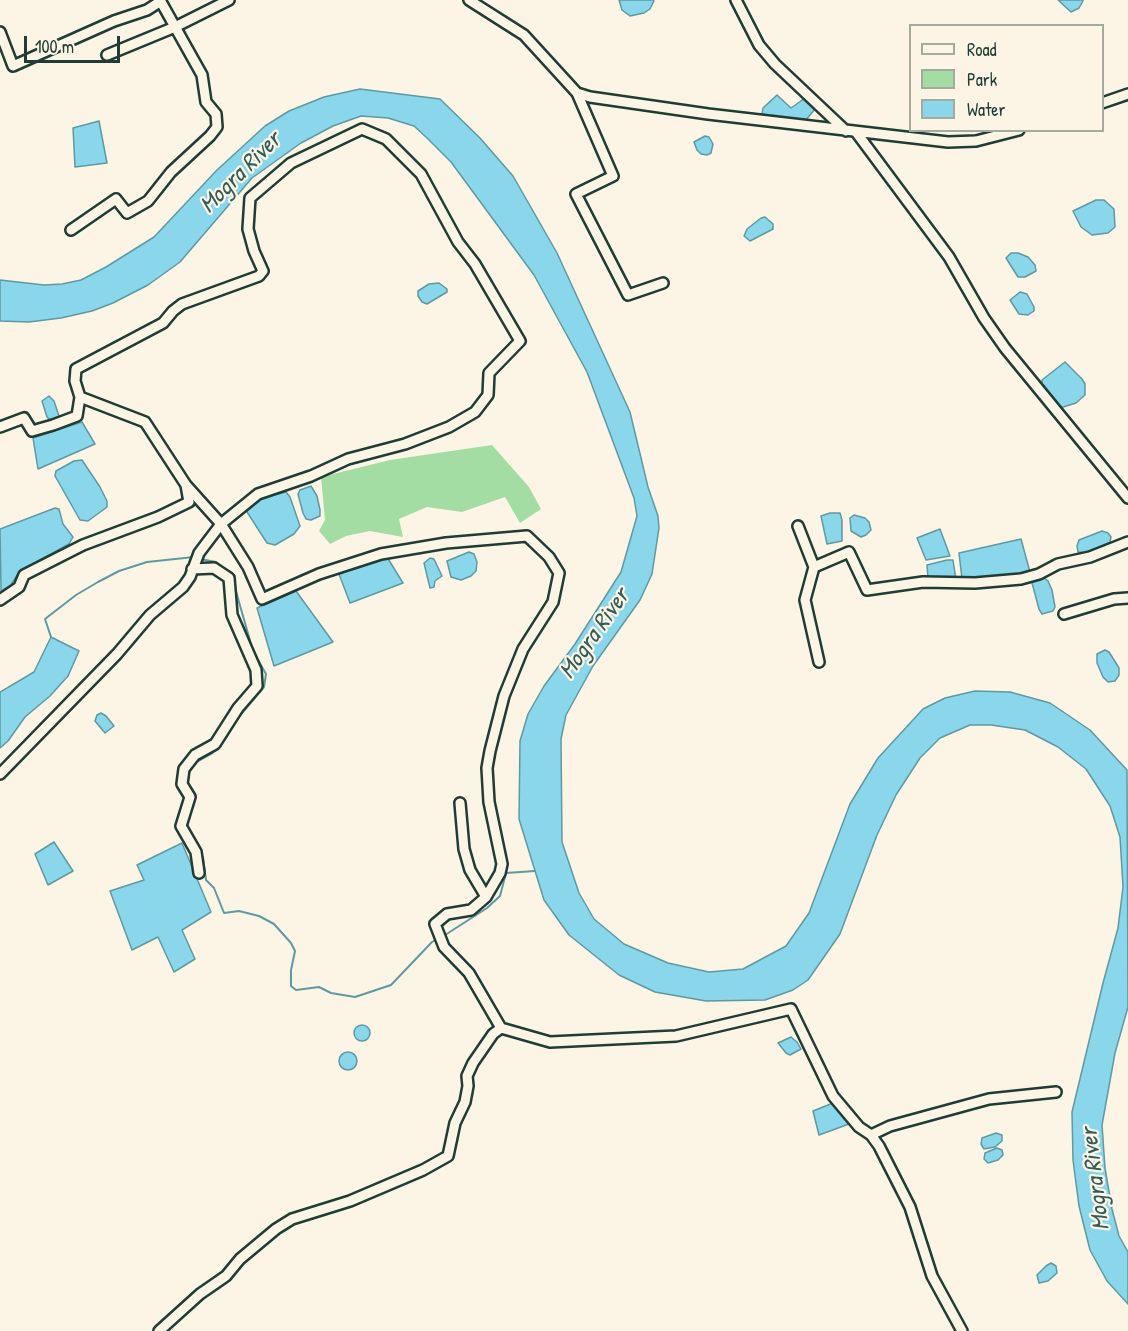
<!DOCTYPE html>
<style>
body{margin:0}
#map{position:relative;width:1128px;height:1331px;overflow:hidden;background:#fcf5e5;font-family:"Patrick Hand",sans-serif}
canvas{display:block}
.legend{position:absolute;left:909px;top:24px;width:195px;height:108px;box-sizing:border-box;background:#fcf5e5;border:2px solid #a4ab9e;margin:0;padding:8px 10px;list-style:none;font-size:18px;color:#1f3d34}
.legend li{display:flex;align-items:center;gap:12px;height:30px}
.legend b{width:30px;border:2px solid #a4ab9e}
.scale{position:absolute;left:24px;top:36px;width:96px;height:27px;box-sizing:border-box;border:3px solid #1f3d34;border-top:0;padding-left:8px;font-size:18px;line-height:21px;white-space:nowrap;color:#1f3d34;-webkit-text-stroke:4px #fcf5e5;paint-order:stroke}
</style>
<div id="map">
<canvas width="1128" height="1331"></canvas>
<ul class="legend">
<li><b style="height:8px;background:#fcf5e5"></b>Road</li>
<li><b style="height:16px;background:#a3dda3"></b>Park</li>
<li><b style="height:16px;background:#8ad6ea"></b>Water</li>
</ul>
<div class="scale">100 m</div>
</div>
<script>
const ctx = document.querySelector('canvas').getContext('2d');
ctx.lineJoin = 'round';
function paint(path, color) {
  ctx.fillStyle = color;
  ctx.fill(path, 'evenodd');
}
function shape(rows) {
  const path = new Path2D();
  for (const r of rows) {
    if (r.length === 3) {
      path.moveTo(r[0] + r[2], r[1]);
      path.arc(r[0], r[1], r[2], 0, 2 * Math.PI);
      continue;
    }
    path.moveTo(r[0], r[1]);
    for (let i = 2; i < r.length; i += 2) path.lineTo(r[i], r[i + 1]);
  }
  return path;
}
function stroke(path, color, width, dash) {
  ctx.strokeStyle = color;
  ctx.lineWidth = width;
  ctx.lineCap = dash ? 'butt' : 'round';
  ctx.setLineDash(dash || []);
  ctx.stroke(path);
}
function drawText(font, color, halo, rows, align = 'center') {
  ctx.font = font + ' "Patrick Hand",sans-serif';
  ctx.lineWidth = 4.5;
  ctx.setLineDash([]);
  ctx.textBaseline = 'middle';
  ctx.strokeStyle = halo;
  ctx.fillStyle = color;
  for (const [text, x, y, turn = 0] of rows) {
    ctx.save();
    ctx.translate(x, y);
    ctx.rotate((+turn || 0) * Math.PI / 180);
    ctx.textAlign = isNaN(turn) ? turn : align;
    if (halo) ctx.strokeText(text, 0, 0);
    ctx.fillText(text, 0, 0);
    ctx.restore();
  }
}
const green = shape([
 [492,445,529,487,541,509,520,523,505,497,462,512,427,507,399,519,403,537,370,531,346,536,330,544,319,531,325,520,321,477,390,460]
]);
const water = shape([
 [619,0,653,0,654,1,650,9,644,13,630,16,622,10,619,0],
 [1058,0,1083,0,1083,1,1079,8,1071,12,1058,0],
 [360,89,440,99,480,138,513,176,557,253,630,412,648,487,658,516,659,528,652,574,640,600,593,666,577,695,566,715,561,739,562,842,579,893,594,919,624,944,668,963,709,972,743,969,786,946,809,913,850,804,878,758,923,709,945,698,975,691,1010,692,1050,703,1090,730,1127,770,1128,1007,1115,1053,1102,1125,1105,1168,1112,1209,1119,1236,1128,1252,1128,1304,1107,1281,1090,1250,1079,1206,1073,1160,1072,1112,1103,983,1118,928,1123,887,1120,837,1110,806,1086,769,1058,747,1025,730,991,725,970,725,940,738,920,758,896,795,877,835,840,934,808,980,793,990,765,1000,706,1001,655,992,619,975,569,935,544,900,519,819,520,741,528,714,544,686,575,644,621,572,637,516,634,498,587,372,534,275,451,162,427,138,414,126,388,118,361,116,333,126,301,143,252,178,180,262,148,285,113,303,92,311,61,318,29,322,0,321,0,280,44,285,62,284,81,280,106,267,154,237,217,170,265,126,289,111,324,97,360,89],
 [777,95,791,108,805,98,816,108,805,121,762,114,763,108,777,95],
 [99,121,107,163,75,167,73,128,99,121],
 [705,136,709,137,713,144,711,153,707,155,701,154,697,150,694,142,705,136],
 [1096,200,1104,200,1114,209,1115,227,1108,233,1092,235,1081,227,1073,211,1096,200],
 [765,217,773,224,773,229,750,241,744,236,747,229,761,218,765,217],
 [1011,253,1018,253,1028,257,1035,265,1036,271,1025,277,1018,277,1006,258,1011,253],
 [439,283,447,289,447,292,427,304,422,302,418,296,418,291,429,284,439,283],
 [1020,292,1027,294,1034,307,1034,311,1028,315,1019,314,1010,300,1020,292],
 [1065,362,1082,379,1085,384,1085,395,1076,403,1060,408,1054,402,1042,386,1042,380,1065,362],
 [49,396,54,401,60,419,51,421,47,417,42,401,49,396],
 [82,422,95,444,38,469,33,438,82,422],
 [82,460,100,487,107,501,107,507,88,521,80,520,55,476,56,471,74,461,82,460],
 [311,486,317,496,320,510,320,516,311,520,306,519,303,513,298,494,300,490,311,486],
 [286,492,290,497,300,526,294,534,275,545,267,543,247,512,249,507,264,497,286,492],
 [55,508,59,509,63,524,73,537,69,544,20,571,10,586,1,591,0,529,55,508],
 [830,513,840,513,842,520,842,541,827,544,821,516,830,513],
 [854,515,865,518,869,522,871,530,866,535,861,537,851,531,850,518,854,515],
 [940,529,950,556,926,560,917,538,940,529],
 [1102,531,1108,533,1111,537,1110,542,1104,548,1089,553,1078,552,1077,546,1079,540,1102,531],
 [1021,539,1030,572,1009,579,962,579,959,553,1021,539],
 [469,552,474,554,477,562,476,571,471,576,461,580,451,577,447,561,469,552],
 [369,557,387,557,403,583,350,603,339,574,369,557],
 [430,558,434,559,442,576,435,581,434,587,430,588,424,563,430,558],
 [947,560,953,560,956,580,928,579,927,565,947,560],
 [1042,576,1048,581,1052,590,1055,607,1053,611,1042,614,1039,609,1032,583,1033,580,1042,576],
 [296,591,333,642,274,666,257,608,296,591],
 [51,637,79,651,68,676,50,696,25,717,8,741,0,748,0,692,34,672,51,637],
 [1105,650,1109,652,1119,668,1119,675,1115,681,1108,682,1103,677,1097,663,1097,654,1105,650],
 [101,713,106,716,114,726,105,733,95,721,97,715,101,713],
 [54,842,73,871,48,885,35,854,54,842],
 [182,843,211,912,182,930,195,959,174,972,158,937,132,950,110,891,144,880,137,865,182,843],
 [362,1033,8],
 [791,1037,797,1042,801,1049,790,1055,786,1053,778,1043,791,1037],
 [348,1061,9],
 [833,1103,849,1124,819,1135,813,1111,833,1103],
 [996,1133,1002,1135,1002,1141,995,1147,984,1149,981,1144,982,1138,996,1133],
 [997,1148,1002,1150,1003,1155,998,1160,988,1163,984,1159,985,1153,997,1148],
 [1051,1263,1056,1266,1057,1273,1048,1281,1039,1283,1037,1275,1046,1266,1051,1263]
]);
const stream = shape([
 [200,559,216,562,224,570],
 [51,637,45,619,76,595,98,582,119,571,147,562,194,557],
 [187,784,187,775,197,762,211,754,223,742,237,719,264,687,266,674,253,651,233,581],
 [192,837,187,827,189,817,194,803,193,797],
 [198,847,203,858,206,880,214,888,224,913,239,911,259,916,274,924,291,943,295,951,291,970,291,986,296,990,319,987,331,993,355,997,391,985,432,942,437,939],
 [442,937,487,908,500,896,506,873,535,871]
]);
const minor = shape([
 [469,0,524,35,577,93,590,97,708,114,948,142,976,141,1019,130],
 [736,0,759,45,775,64,846,131],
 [0,32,13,66,114,21,147,10,161,1],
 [107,55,175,27,229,0],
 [577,93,613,176,576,194,628,295,663,283],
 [1102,103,1128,94],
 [856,132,949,257,984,318,1005,348,1128,498],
 [71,230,116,199,127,213,148,201,171,172,210,136,217,127,216,114,206,102,202,75,160,0],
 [0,427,24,418,32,431,53,425,77,416,80,397,145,422,186,485],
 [798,526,814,567,849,552,867,590,923,582,975,583,1021,579,1039,574,1058,564,1090,557,1128,542],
 [814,567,805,600,819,662],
 [192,569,214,568,229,578,232,615,256,670,257,686,238,708,215,744,195,755,184,769,182,784,190,797,181,826,196,852,199,873],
 [0,600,19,587,24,575,83,545,158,517,189,502,186,485,221,524,248,567,262,599,319,574,381,554,446,543,527,536,549,557,559,573,553,602,523,649,504,696,490,751,487,768,489,802,502,864,500,873,486,897],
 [1064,614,1114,599,1128,598],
 [0,774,117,654,150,615,183,587,190,577,199,553,221,524,258,494,311,476,348,459,405,444,449,427,475,412,488,395,489,373,520,341,475,264,458,242,421,174,386,139,362,129,291,163,250,198,248,229,254,251,263,271,259,276,182,304,173,311,163,323,76,369,75,381,80,397],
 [460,803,464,849,470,870,486,897,471,910,447,914,435,924,444,947,469,973,501,1028],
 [159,1331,200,1294,226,1276,240,1259,276,1229,292,1219,350,1201,423,1170,448,1156,455,1123,465,1102,468,1086,467,1076,473,1063,493,1034,501,1028,550,1042,676,1036,791,1009,833,1096,859,1127,871,1135],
 [962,1331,932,1276,910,1207,879,1146,871,1135,890,1126,989,1099,1056,1092]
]);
const waterNames = [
 ["Mogra River",241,173,-45],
 ["Mogra River",595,634,-55],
 ["Mogra River",1096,1179,-97]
];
paint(green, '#a3dda3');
paint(water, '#8ad6ea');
stroke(water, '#5f99a1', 1.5);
stroke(stream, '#5f99a1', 2);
stroke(minor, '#1f3d34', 14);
stroke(minor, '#fcf5e5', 9);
drawText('italic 24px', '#345c58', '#fcf5e5', waterNames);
</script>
